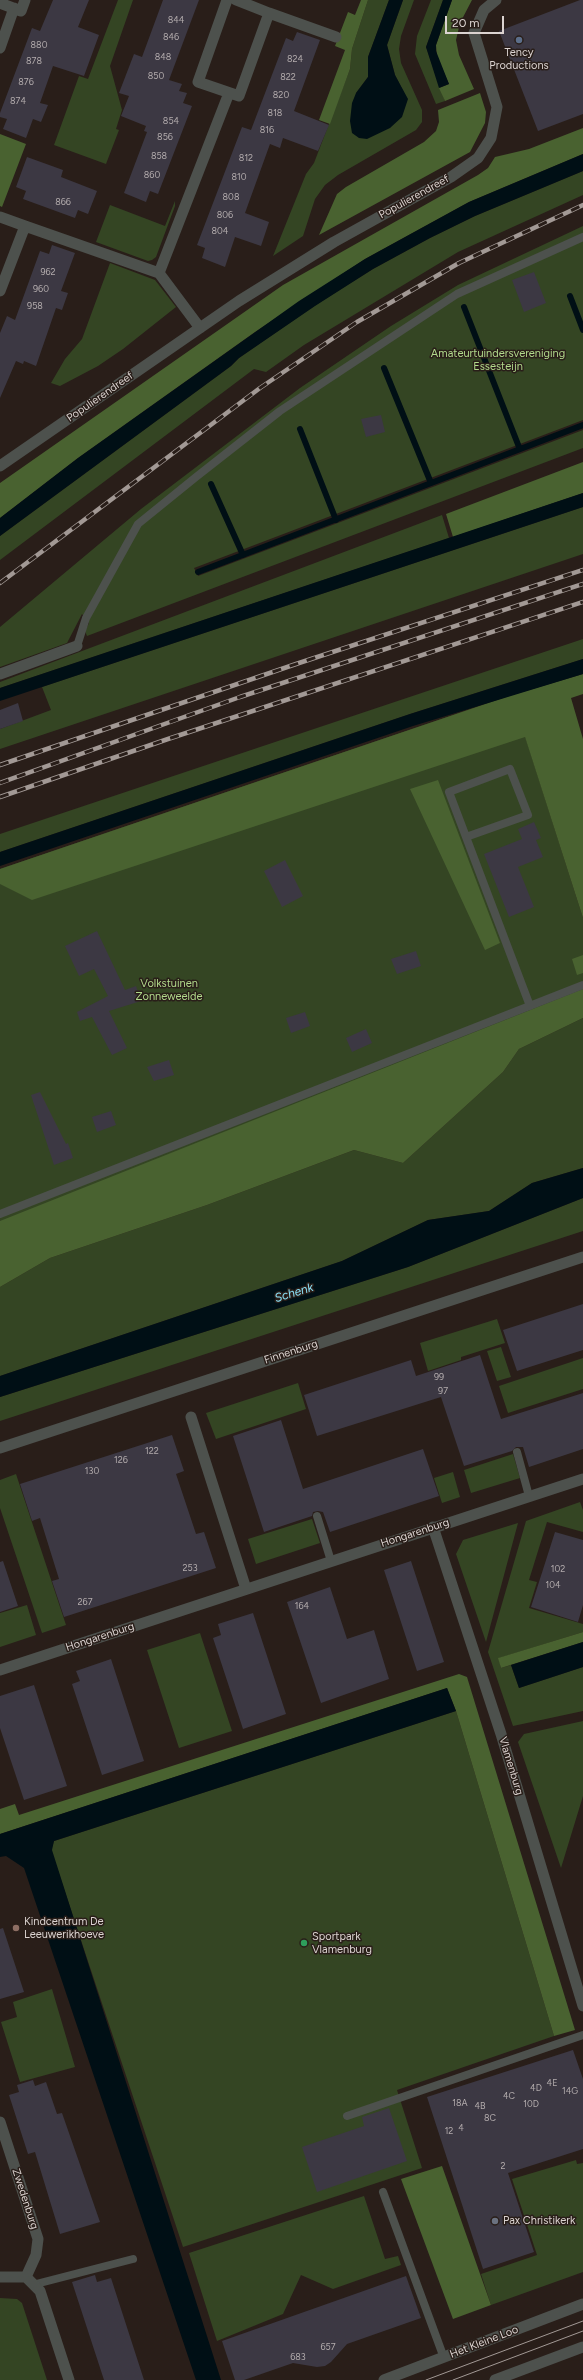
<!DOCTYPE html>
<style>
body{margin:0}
#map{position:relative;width:583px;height:2380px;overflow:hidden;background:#291e19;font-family:Figtree,sans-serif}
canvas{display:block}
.scale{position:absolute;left:445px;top:16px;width:59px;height:18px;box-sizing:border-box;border:2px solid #dbd3d0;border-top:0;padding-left:5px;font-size:12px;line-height:14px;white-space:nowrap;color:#dbd3d0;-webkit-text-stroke:3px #291e19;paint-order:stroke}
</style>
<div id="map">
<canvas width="583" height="2380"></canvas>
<div class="scale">20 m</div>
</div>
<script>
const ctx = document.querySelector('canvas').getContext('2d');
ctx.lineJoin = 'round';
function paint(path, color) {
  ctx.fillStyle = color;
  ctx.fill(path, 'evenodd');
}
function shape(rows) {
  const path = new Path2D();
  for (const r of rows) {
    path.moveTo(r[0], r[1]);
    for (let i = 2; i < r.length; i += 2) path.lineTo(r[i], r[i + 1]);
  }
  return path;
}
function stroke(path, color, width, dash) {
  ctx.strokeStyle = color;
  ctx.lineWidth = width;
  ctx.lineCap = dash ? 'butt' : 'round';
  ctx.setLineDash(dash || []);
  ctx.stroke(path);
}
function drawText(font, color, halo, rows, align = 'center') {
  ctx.font = font + ' Figtree,sans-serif';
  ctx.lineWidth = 3;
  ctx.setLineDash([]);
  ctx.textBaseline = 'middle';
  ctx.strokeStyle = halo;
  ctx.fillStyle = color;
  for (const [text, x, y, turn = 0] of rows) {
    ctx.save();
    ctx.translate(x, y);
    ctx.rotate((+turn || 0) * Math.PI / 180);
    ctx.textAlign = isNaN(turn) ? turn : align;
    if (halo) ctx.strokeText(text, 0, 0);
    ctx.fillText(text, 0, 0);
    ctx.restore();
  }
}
const green = shape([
 [118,0,133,0,110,66,122,110,116,129,119,130,106,164,54,145,79,76,88,79],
 [368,0,389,0,368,57,368,77,356,93,407,99,395,75,387,45,403,0,414,0,401,36,399,49,401,63,422,110,422,122,416,130,338,175,325,185,315,199,303,236,273,256,306,174,314,163,350,69,352,49],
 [431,0,443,0,426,47,445,101,436,104,415,54,417,36],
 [583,171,583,195,458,252,304,345,266,372,254,369,0,560,0,536,231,366,239,358,314,306,373,269,430,238,475,216],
 [175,201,175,206,156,257,152,260,148,261,96,242,110,205,165,226],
 [583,226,583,420,194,568,198,576,583,430,583,448,87,636,85,631,89,623,82,614,67,643,0,667,0,627,141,509,300,388,391,326,458,285],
 [110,263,155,280,176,307,123,349,98,366,60,386,51,383,65,359,82,339],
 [583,507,583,554,0,749,0,729,51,710,42,687],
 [442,515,449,538,0,688,0,682],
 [583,639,583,659,410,714,0,852,0,834],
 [512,695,583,918,583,1006,0,1239,0,869],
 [583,1018,583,1168,532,1183,489,1211,428,1220,342,1261,0,1376,0,1287,50,1258,207,1205,354,1150,403,1163,503,1072,519,1049],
 [583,1198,583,1231,0,1421,0,1397,408,1267],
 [497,1319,505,1343,461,1357,461,1360,428,1371,420,1343],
 [501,1347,511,1377,497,1381,487,1351],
 [583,1358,583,1389,508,1413,499,1386],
 [298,1383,306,1409,216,1439,206,1413],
 [513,1454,520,1478,471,1493,464,1470],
 [453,1472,460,1497,442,1503,434,1478],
 [16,1474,66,1625,42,1633,0,1508,0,1480],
 [580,1502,583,1510,583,1532,547,1522,529,1580,537,1582,529,1608,583,1624,583,1632,499,1658,501,1668,511,1665,519,1688,583,1667,583,1711,513,1726,488,1652,526,1521],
 [312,1519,320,1543,256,1564,248,1539],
 [518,1523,486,1642,456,1554,463,1540],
 [27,1605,36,1635,0,1647,0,1613],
 [200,1633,232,1731,179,1748,147,1650],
 [456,1711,554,2036,397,2090,422,2168,183,2247,51,1850,54,1841],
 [583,1721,583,1796,561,1868,518,1742,524,1734],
 [52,1989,75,2067,20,2082,1,2022,17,2017,13,2002],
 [576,2160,577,2164,583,2163,583,2272,491,2305,481,2274,537,2255,512,2179],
 [364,2196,385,2259,398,2256,401,2265,333,2289,301,2275,283,2314,217,2341,189,2253],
 [0,2298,17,2299,22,2303,47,2380,0,2380]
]);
const forest = shape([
 [361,0,368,0,352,49,350,69,330,124,319,120,345,50,335,46,348,12,355,15],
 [452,0,472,0,460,23,456,40,459,55,474,89,445,101,439,88,449,84,437,57,436,45],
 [480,93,486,112,485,123,470,152,319,235,337,194,346,187,424,142,436,131,439,122,438,110],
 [583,128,583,154,469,202,365,259,255,332,78,458,0,518,0,483,283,285,478,175,488,168,495,157,529,149],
 [0,134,26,144,2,207,0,206],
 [583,462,583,493,453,537,446,514],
 [583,674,583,694,571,698,583,739,583,918,525,737,32,900,0,884,0,869,512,695],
 [438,780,500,943,485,950,410,789],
 [583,955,583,973,577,975,572,959],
 [583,989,583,1018,519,1049,503,1072,403,1163,354,1150,207,1205,50,1258,0,1287,0,1221],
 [583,1632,583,1642,501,1668,498,1658],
 [459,1674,467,1677,575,2030,554,2036,456,1711,447,1688,0,1834,0,1809,15,1804,19,1815],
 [442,2166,491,2305,453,2319,401,2179]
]);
const water = shape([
 [389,0,403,0,387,45,395,75,408,99,402,117,390,128,367,139,359,138,352,133,350,121,352,103,356,93,368,77,368,57],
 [443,0,452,0,436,45,436,51,449,84,439,88,426,47],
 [583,154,583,171,475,216,430,238,373,269,315,306,239,358,231,366,0,536,0,518,78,458,299,301,365,259,469,202],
 [583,493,583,507,0,701,0,688],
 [583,659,583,674,413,726,0,866,0,852,410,714],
 [583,1168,583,1198,408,1267,0,1397,0,1376,342,1261,428,1220,489,1211,532,1183],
 [583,1642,583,1667,519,1688,511,1665],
 [447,1688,456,1711,54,1841,52,1850,221,2380,196,2380,24,1868,6,1856,0,1857,0,1834]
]);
const stream = shape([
 [570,296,583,330],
 [464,307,519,447],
 [384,368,431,483],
 [300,429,336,520],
 [211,484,243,555],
 [198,572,583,425]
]);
const building = shape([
 [53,0,89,0,78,27,99,35,84,76,53,66,40,103,48,105,41,122,33,119,26,138,3,129,7,119,0,117,0,113,32,28,40,31],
 [163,0,199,0,169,80,182,84,179,91,187,93,183,103,192,106,158,194,150,191,146,202,124,193,147,132,144,131,146,126,121,116,129,96,119,93,134,54,142,57],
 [580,0,583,0,583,114,538,131,499,31],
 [297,32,320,40,294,111,329,125,318,151,283,138,280,148,270,144,245,213,269,222,261,246,235,237,225,267,202,258,205,248,197,245,242,127,251,130,286,38,293,41],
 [27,157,63,170,61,177,97,191,88,214,78,210,75,218,23,199,26,191,16,187],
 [52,245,75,253,61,291,68,293,62,310,56,308,36,366,24,361,23,364,16,361,0,398,0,333,7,316,15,320,40,251,49,254],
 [534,272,546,303,524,312,512,280],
 [381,415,385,432,366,437,361,419],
 [18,703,23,721,0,729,0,710],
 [534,822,541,838,536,840,543,857,518,867,534,907,509,917,484,854,522,839,518,829],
 [285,860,303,896,282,907,264,871],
 [97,931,125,990,136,986,141,1001,109,1011,127,1048,112,1055,92,1017,80,1021,77,1012,108,996,94,969,79,976,65,946],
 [416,951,421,966,397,974,391,959],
 [305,1012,310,1026,291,1033,286,1018],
 [366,1029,372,1043,352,1052,346,1038],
 [169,1060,174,1075,154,1081,147,1067],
 [40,1092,66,1144,68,1143,73,1158,54,1165,31,1095],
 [111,1111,116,1125,97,1132,92,1117],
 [583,1304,583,1350,517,1371,503,1330],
 [480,1355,501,1419,583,1393,583,1449,529,1467,523,1447,516,1447,512,1451,464,1466,441,1397,317,1436,304,1395,411,1360,416,1376],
 [281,1420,303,1489,423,1449,439,1496,330,1532,323,1512,318,1511,313,1512,312,1516,264,1532,233,1436],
 [172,1435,184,1471,176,1474,196,1534,204,1532,216,1568,64,1617,52,1581,59,1579,40,1518,32,1521,20,1484],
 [555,1532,583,1540,583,1605,578,1622,531,1607],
 [3,1561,18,1606,0,1612,0,1562],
 [411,1561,444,1662,417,1671,384,1570],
 [330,1587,347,1639,374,1630,389,1679,321,1703,287,1602],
 [253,1613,286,1714,243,1729,213,1638,221,1635,218,1624],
 [111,1659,144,1761,102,1775,72,1684,80,1681,76,1671],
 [34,1685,67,1786,24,1800,0,1728,0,1696],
 [3,1928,24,1992,0,1999,0,1929],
 [573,2050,583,2079,583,2149,508,2173,534,2252,483,2269,427,2097],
 [33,2080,35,2086,46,2082,57,2114,62,2113,100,2222,60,2234,35,2152,28,2154,9,2095,19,2092,17,2085],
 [389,2108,407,2161,317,2192,302,2147,364,2126,362,2117],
 [95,2275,97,2282,111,2278,144,2380,104,2380,72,2282],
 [406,2276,421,2318,347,2344,331,2362,325,2366,317,2367,293,2363,244,2380,235,2380,222,2341]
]);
const service = shape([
 [77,646,86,618,138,524,196,477,280,411,457,294,583,237],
 [466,837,528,815,510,769,449,792,530,1006],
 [0,1214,583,985],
 [517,1452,529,1496],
 [317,1516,331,1561],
 [347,2116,583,2035],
 [383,2192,444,2358],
 [36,2284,133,2259]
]);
const minor = shape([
 [227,0,198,82,239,96,269,13,236,0],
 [0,3,21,11,25,0],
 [269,13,336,37],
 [0,48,14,8],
 [0,217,25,226,0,291],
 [25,226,159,273],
 [200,328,159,273,229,93],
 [0,466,239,301,334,242,451,177,478,158,491,138,497,107,474,33,484,10,496,0],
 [0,674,77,646],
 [191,1417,246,1589],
 [433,1527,501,1734,583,2006],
 [0,1670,583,1479],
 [0,2122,38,2239,36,2255,26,2277],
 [0,2277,26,2277,40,2291,69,2380],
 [384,2380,583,2304],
 [495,2380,583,2347]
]);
const tertiary = shape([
 [0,1448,583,1257]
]);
const tram = shape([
 [426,2380,583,2321],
 [453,2380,583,2331]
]);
const rail = shape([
 [0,583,260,388,357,322,459,263,583,205],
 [0,765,299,663,583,570],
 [0,783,240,697,583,584],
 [0,797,168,739,583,602]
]);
const markers = [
 [519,40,4,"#5c6f8a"],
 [16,1928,4,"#8d6e63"],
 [304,1943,4,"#2e9e5b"],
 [495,2221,4,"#6b7280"]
];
const numberNames = [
 ["844",176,20],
 ["846",171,37],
 ["880",39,45],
 ["848",163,57],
 ["824",295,59],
 ["878",34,61],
 ["850",156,76],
 ["822",288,77],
 ["876",26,82],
 ["820",281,95],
 ["874",18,101],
 ["818",275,113],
 ["854",171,121],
 ["816",267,130],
 ["856",165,137],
 ["858",159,156],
 ["812",246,158],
 ["860",152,175],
 ["810",239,177],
 ["808",231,197],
 ["866",63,202],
 ["806",225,215],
 ["804",220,231],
 ["962",48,272],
 ["960",41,289],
 ["958",35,306],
 ["99",439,1377],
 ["97",443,1391],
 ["122",152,1451],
 ["126",121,1460],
 ["130",92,1471],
 ["253",190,1568],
 ["102",558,1569],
 ["104",553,1585],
 ["267",85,1602],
 ["164",302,1606],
 ["4E",552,2083],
 ["4D",536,2088],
 ["14G",570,2091],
 ["4C",509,2096],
 ["18A",460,2103],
 ["10D",531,2104],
 ["4B",480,2106],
 ["8C",490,2118],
 ["4",461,2128],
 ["12",449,2131],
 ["2",503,2166],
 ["657",328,2347],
 ["683",298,2357]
];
const poiNames = [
 ["Tency",519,53,"center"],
 ["Productions",519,66,"center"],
 ["Kindcentrum De",24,1922],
 ["Leeuwerikhoeve",24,1935],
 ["Sportpark",312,1937],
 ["Vlamenburg",312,1950],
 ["Pax Christikerk",503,2221]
];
const streetNames = [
 ["Populierendreef",414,197,-29],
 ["Populierendreef",100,397,-35],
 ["Finnenburg",291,1352,-18],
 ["Hongarenburg",415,1533,-18],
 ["Hongarenburg",100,1637,-18],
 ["Vlamenburg",511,1766,73],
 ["Zwedenburg",25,2199,72],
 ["Het Kleine Loo",484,2342,-21]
];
const parkNames = [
 ["Amateurtuindersvereniging",498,354],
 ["Essesteijn",498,367],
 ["Volkstuinen",169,984],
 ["Zonneweelde",169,997]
];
const waterNames = [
 ["Schenk",294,1293,-17]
];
paint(green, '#344523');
paint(forest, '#496230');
paint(water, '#000f15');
stroke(stream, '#000f15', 6);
paint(building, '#3c3843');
stroke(service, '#4d514d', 8);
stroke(minor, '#4d514d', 11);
stroke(tertiary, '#4d514d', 11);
stroke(tram, '#a29995', 1);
stroke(rail, '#a29995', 4.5);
stroke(rail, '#291e19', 3, [9]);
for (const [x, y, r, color] of markers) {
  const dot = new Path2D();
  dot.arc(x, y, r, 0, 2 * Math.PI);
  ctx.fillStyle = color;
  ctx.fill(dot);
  stroke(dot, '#291e19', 1.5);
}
drawText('9px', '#b3acad', null, numberNames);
drawText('11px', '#dbd3d0', '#291e19', poiNames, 'left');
drawText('11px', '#dbd3d0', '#291e19', streetNames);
drawText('11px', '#b1d98b', '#291e19', parkNames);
drawText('italic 12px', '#8be1f8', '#291e19', waterNames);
</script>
